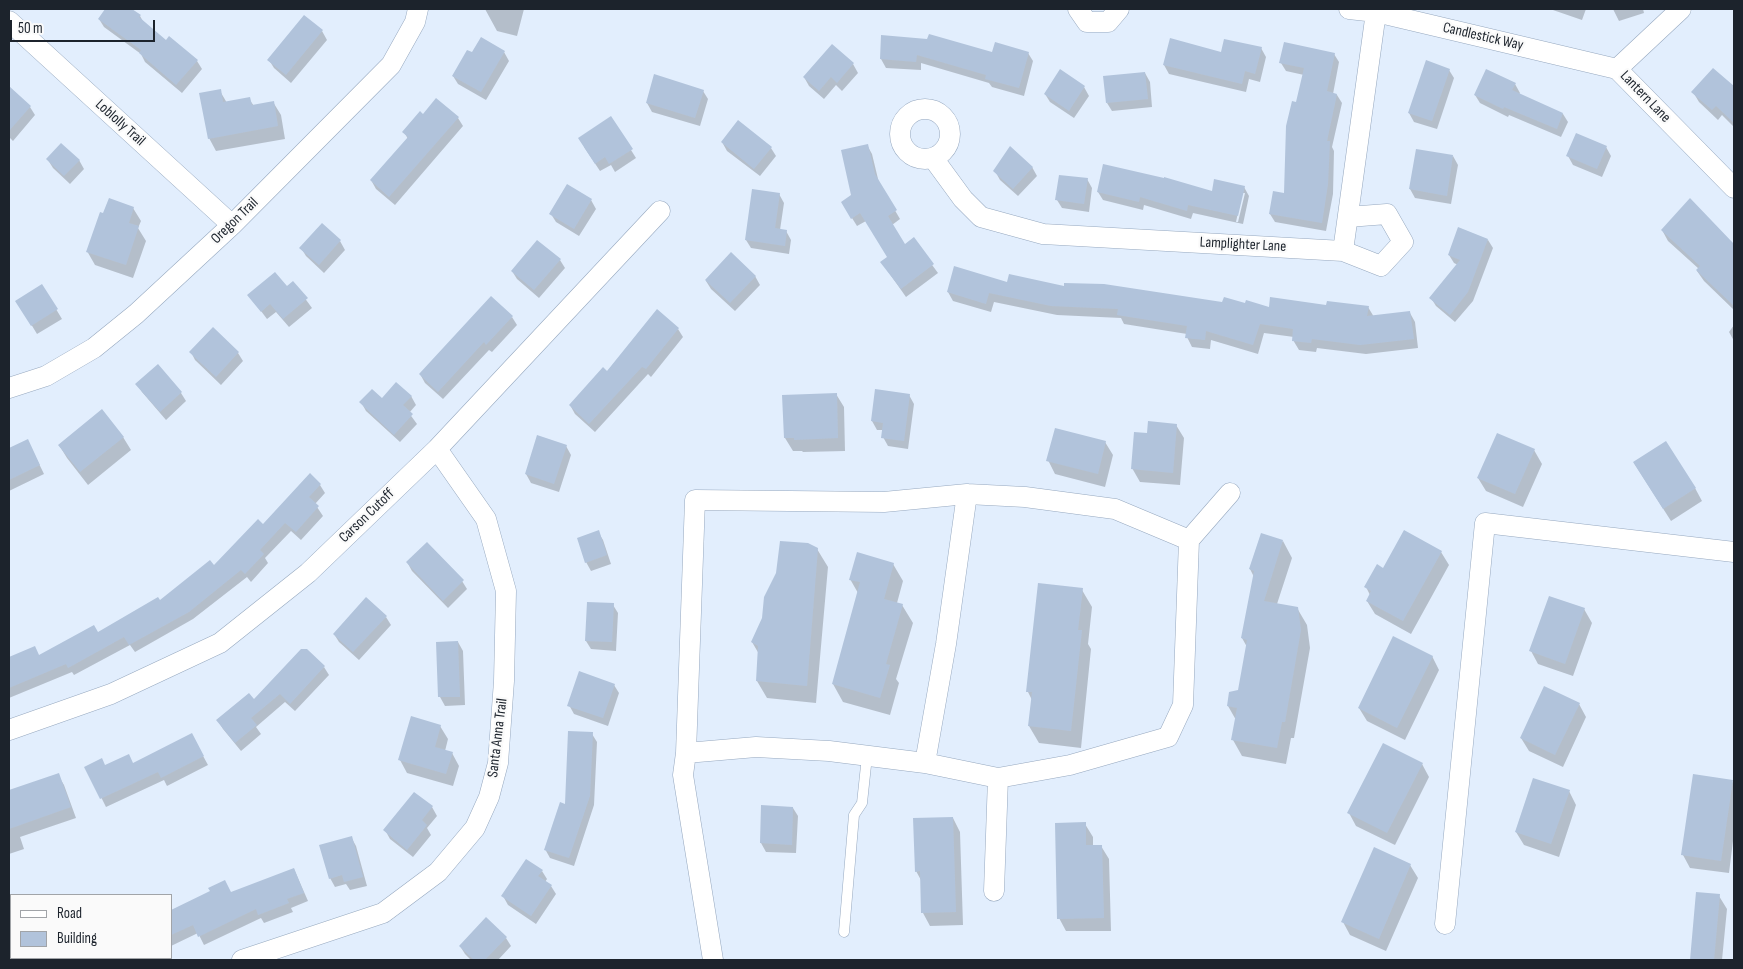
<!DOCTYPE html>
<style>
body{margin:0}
#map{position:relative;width:1743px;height:969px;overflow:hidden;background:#e2eefd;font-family:"Sofia Sans Condensed",sans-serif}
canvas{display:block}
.frame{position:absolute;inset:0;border:10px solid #1c232c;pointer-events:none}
.legend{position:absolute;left:10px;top:894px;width:162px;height:65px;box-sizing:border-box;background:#fafafa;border:1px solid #a1a4a8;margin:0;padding:6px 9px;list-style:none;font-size:15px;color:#1c232c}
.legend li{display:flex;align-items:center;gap:10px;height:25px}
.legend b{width:25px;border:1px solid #a1a4a8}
.scale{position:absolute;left:10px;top:20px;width:145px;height:22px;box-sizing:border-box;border:2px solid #1c232c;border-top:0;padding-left:6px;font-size:15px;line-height:18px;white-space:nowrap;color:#1c232c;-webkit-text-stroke:4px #fafafa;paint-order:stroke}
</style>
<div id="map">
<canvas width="1743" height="969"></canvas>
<div class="frame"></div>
<ul class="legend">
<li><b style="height:6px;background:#fff"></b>Road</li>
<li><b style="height:14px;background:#b1c3db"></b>Building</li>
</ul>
<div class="scale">50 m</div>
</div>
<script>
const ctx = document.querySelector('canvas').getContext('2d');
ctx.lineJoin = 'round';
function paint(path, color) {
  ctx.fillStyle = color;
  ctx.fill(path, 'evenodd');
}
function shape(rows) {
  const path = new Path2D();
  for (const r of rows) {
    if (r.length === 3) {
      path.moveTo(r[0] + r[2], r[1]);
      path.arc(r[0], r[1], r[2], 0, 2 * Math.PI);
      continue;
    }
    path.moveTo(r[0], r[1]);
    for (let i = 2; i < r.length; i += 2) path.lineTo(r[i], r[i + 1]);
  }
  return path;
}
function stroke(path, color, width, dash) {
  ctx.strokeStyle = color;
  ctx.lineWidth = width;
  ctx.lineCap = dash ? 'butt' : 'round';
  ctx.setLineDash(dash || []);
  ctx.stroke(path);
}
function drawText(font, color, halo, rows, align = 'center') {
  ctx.font = font + ' "Sofia Sans Condensed",sans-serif';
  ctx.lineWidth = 4.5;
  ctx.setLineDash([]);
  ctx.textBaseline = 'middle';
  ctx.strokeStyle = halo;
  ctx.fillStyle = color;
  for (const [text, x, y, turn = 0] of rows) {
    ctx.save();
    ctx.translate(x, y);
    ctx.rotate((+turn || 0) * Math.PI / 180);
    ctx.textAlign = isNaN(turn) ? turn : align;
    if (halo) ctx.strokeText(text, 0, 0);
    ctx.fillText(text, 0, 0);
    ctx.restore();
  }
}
const shadow = shape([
 [107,9,130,9,140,16,144,23,166,42,197,61,202,69,182,93,145,62,141,54,104,27,99,19],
 [485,9,524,9,517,36,497,31],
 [1550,9,1586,9,1582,20],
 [1613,9,1643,9,1644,13,1619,21],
 [305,17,322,31,327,40,291,83,274,68,269,60],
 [882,37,993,54,1028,53,1033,61,1024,96,992,87,989,83,921,63,921,70,886,68,881,59],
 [1261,48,1266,57,1260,82,1249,79,1246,92,1169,74,1164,65,1222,53],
 [504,52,509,61,486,100,458,84,453,76,473,54],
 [1334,54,1339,62,1333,94,1337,95,1342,103,1332,147,1334,151,1333,194,1326,231,1275,222,1270,214,1285,194,1297,103,1304,75,1286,71,1281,63],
 [853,64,858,73,842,91,836,85,824,99,809,86,804,77],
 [1449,70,1454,78,1437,129,1414,122,1409,113],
 [1145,73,1150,82,1152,107,1112,111,1107,103],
 [1515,84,1520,93,1519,95,1563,114,1568,122,1561,137,1509,115,1508,117,1480,103,1475,95],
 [1084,87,1089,96,1074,118,1050,102,1045,94],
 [1733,87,1734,89,1734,127,1722,115,1718,120,1699,102,1693,92],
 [9,88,30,107,35,115,13,141,9,137],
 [220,91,227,103,249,99,254,106,273,102,281,115,285,139,216,151,209,138],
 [703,91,708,99,700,126,652,112,647,103],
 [423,115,458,118,463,126,395,205,376,189,371,180,408,139,404,132],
 [722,142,771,148,776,156,760,176,727,151],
 [867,145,872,154,879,183,900,219,892,225,904,246,913,239,938,273,906,297,882,263,889,258,866,221,857,226,842,202,853,196],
 [584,147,631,150,636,158,615,172,611,165,600,171],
 [1606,147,1611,156,1602,177,1573,165,1568,156],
 [1453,156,1458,165,1451,204,1415,198,1410,189],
 [48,160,79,160,84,169,70,184,53,168],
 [1032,167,1037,176,1018,196,1000,180,995,171],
 [1087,179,1092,188,1089,212,1062,208,1057,200],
 [1244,187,1249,196,1243,224,1193,213,1191,219,1144,205,1143,210,1103,200,1098,192,1213,193],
 [1242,193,1245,193,1238,222,1236,222],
 [779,194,784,203,780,230,786,231,791,240,789,254,751,248,746,240],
 [591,200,596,209,579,236,556,222,551,214],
 [1690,200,1734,245,1734,310,1704,281,1697,271,1699,269,1668,241,1662,230],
 [133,208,141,221,138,228,146,241,133,278,95,265,87,251,104,215],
 [1488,240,1493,248,1473,301,1455,322,1436,306,1431,298,1458,265,1454,263,1449,255],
 [340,241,345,250,324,273,306,256,301,248],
 [560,260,565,268,539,298,517,279,512,271],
 [755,276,760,285,735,311,711,289,706,281],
 [293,282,312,308,289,327,276,312,267,319,249,295,286,287],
 [1008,283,1270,309,1368,307,1374,317,1410,313,1415,322,1418,348,1366,354,1317,348,1316,352,1299,350,1293,340,1294,337,1264,333,1258,354,1211,340,1210,349,1192,347,1187,337,1187,334,1124,324,1121,318,1057,315,994,302,991,312,953,301,948,292],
 [42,286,62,319,37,334,17,301],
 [512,317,517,325,492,352,489,350,443,399,425,383,420,374],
 [1734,325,1734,341,1729,332],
 [213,329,238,353,243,361,221,385,195,360,191,352],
 [678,329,683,337,651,377,648,374,595,432,575,414,570,405,607,372],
 [158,366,181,393,186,401,166,420,142,392,137,384],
 [836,394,844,407,845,451,803,452,802,451,793,451,785,438],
 [909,395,914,404,908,449,888,446,883,437,884,430,877,430,872,421],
 [411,396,416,405,409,413,417,424,400,442,366,411,361,402],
 [1176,425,1184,438,1180,485,1140,482,1132,468,1149,434],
 [123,437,131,450,88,485,67,458,59,445],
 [28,441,44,474,9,491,9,450],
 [1105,442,1113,455,1105,487,1055,474,1048,460],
 [566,446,571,455,559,492,531,483,526,474],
 [1534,450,1542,464,1523,507,1486,491,1478,478],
 [1634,463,1695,488,1702,501,1671,521],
 [310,475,320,485,325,493,315,504,323,516,301,540,291,531,265,558,268,563,251,582,247,577,193,619,135,652,130,645,74,675,72,672,9,698,9,658,34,648,39,656,98,633,160,602,214,567,263,526],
 [598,532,603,540,611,564,591,571,586,562],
 [1283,541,1292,558,1277,604,1297,608,1307,625,1310,648,1294,738,1291,738,1286,764,1242,756,1233,740,1236,720,1228,706,1239,691,1247,647,1242,638,1254,577,1250,569],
 [817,549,828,567,816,703,767,698,757,681,759,654,752,642],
 [1441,552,1449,565,1411,634,1375,614,1367,601,1370,595,1366,587,1384,570],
 [407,562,462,581,467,589,448,608,412,571],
 [893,564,903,581,897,603,902,605,913,623,896,679,899,683,890,715,843,702,833,684,858,593,850,579],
 [1082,590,1092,607,1088,644,1091,649,1081,748,1039,743,1029,726,1032,700,1028,692],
 [613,605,618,613,616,651,591,649,586,641],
 [1584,609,1592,623,1573,676,1538,664,1531,651],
 [386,617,391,625,359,660,339,642,334,634],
 [458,642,463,651,465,705,445,706,440,697,438,643],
 [1432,656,1439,670,1405,740,1367,721,1359,708],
 [324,667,329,675,295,711,285,702,256,727,261,734,241,751,223,729,218,721],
 [614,685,619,693,608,726,574,714,569,705],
 [1579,704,1586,717,1563,767,1529,751,1521,738],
 [440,726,448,739,445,751,452,753,459,766,453,786,407,773,400,760],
 [592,734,597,742,594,805,574,866,550,858,545,849,566,806],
 [196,743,208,765,167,786,164,780,106,807,86,767,133,764],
 [1422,764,1429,777,1395,845,1356,826,1349,813],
 [58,775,64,785,76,818,20,837,24,849,9,854,9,792],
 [1732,781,1734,785,1734,833,1729,873,1690,868,1683,855],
 [1569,791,1576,805,1559,857,1524,845,1516,832],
 [414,793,432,807,437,816,427,828,431,835,413,857,390,839,385,830],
 [763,806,793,808,798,816,796,853,766,852,761,843],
 [953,818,960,832,963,925,930,926,923,913,922,882,916,871],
 [1085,824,1093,837,1093,846,1101,846,1109,859,1111,931,1066,931,1059,918],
 [351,837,356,846,367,886,350,890,346,884,335,887,330,878],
 [1410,865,1418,878,1386,951,1350,935,1343,922],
 [294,869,308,901,291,908,293,912,264,923,261,918,204,945,198,933,171,946,171,911,231,893],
 [542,871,547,879,545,882,551,886,556,894,536,924,508,905,503,896],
 [1697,894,1719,896,1727,909,1722,960,1691,960],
 [506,938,511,946,498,960,471,960,465,954,460,946],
 [11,943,11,957,9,952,9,945],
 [12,958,43,958,45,960,11,960],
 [85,958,114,958,109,960,86,960],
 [134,958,146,958,140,960,135,960]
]);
const building = shape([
 [105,9,132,9,141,15,139,17,166,40,169,36,198,60,176,85,139,53,141,50,98,19],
 [304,15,323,30,286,75,267,60],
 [929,34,992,52,995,42,1029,52,1019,88,985,79,986,75,917,55,916,62,880,59,881,35,927,39],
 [481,37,505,51,481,92,452,76,467,50,472,52],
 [1170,38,1221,52,1224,39,1262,47,1255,74,1245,71,1242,84,1163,65],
 [1284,42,1335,53,1327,91,1337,94,1327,141,1330,141,1328,184,1322,223,1269,214,1273,191,1284,193,1286,126,1292,101,1296,102,1304,68,1279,63],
 [832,44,854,63,837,83,831,77,819,91,803,77],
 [1426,60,1450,69,1432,121,1408,113],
 [1713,68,1734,86,1734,123,1716,106,1712,110,1691,92],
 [1060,69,1085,86,1069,111,1044,94],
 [1486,69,1516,83,1512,90,1563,113,1557,129,1504,107,1503,109,1474,95],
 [1145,72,1148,99,1106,103,1103,76],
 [654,74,704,90,695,118,646,103],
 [9,86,31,106,9,131],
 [221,89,223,102,250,97,252,105,274,101,278,126,208,139,199,93],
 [436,98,459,117,389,197,370,180,408,137,402,132,420,111,423,114],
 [611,116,633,149,609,164,605,157,595,164,578,138],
 [738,120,772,147,754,169,721,142],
 [1576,133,1607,146,1597,169,1566,156],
 [61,143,80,160,64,176,46,159],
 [868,144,875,174,897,210,888,216,905,244,914,237,934,264,901,289,880,262,887,257,860,213,851,219,841,202,851,195,841,150],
 [1010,146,1033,167,1013,189,993,171],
 [1416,149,1453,155,1447,196,1409,189],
 [1103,164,1164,178,1164,177,1212,191,1214,179,1245,186,1238,216,1188,205,1187,211,1140,197,1139,202,1097,192],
 [1059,175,1088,178,1084,204,1055,200],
 [567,184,592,199,574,229,549,214],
 [752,189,780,193,775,228,787,230,785,246,745,240],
 [109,198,134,207,129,223,139,226,126,265,86,252,100,212,103,213],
 [1690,198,1734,244,1734,306,1696,270,1700,266,1661,230],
 [322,223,341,240,319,265,299,248],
 [1458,227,1488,239,1468,292,1450,315,1429,298,1460,260,1448,255],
 [537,240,561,259,534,290,511,271],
 [731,252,756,276,730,303,705,280],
 [954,266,1007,282,1009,274,1064,286,1064,283,1104,284,1222,302,1224,297,1245,303,1246,300,1269,307,1270,297,1326,305,1327,301,1369,306,1367,316,1410,311,1414,339,1360,345,1312,339,1311,343,1292,341,1293,329,1260,324,1253,345,1206,331,1205,340,1185,338,1187,326,1117,315,1118,309,1051,306,989,293,986,304,947,292],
 [275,272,287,286,293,281,308,298,283,319,270,304,261,312,247,295],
 [42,284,58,309,31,326,15,301],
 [491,296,513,316,486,345,484,342,438,392,419,374],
 [657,309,679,328,646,369,642,367,589,424,569,405,603,367,607,371],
 [213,327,239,352,216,377,189,352],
 [158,364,182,392,160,412,135,384],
 [396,382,412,396,403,405,413,414,394,435,359,402,372,389,382,398],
 [875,389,910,394,904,441,881,438,883,423,871,421],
 [837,393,838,438,794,440,794,438,784,438,782,395],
 [102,409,124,437,80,472,58,445],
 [1148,421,1177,424,1173,473,1131,469,1134,432,1147,433],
 [1055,428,1106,441,1098,474,1046,461],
 [1497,433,1535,449,1515,494,1477,478],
 [537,435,567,445,554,484,525,474],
 [28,439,40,465,9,480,9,448],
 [1666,441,1696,488,1663,509,1633,462],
 [310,473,321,484,309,497,319,506,296,532,285,523,260,550,264,554,245,574,241,570,189,612,129,645,124,637,68,668,66,664,9,688,9,657,35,646,39,655,94,625,98,632,158,597,160,600,210,560,214,565,258,519,263,524],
 [599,530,607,555,585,563,577,538],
 [1404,530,1442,551,1403,621,1366,601,1371,591,1364,587,1377,564,1383,568],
 [1261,533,1283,540,1264,601,1298,607,1301,630,1285,722,1282,722,1277,748,1231,740,1237,708,1227,706,1229,692,1238,690,1247,640,1241,638,1254,571,1249,569],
 [780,541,808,543,818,548,807,686,756,681,758,646,751,642,762,618,764,597,776,573],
 [427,542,464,580,443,601,406,562],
 [857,552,894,563,884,599,903,604,886,664,890,665,880,698,832,684,860,582,849,580],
 [1038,583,1083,588,1078,630,1082,630,1071,731,1028,726,1032,692,1026,692],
 [1549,596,1585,608,1565,664,1529,651],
 [366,597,387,616,353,652,333,634],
 [587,602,614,603,612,642,585,641],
 [1393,636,1433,656,1397,728,1358,708],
 [458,641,460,697,438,697,436,642],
 [301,649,307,649,325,666,290,704,280,694,251,718,257,725,235,743,216,720,249,693,254,699],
 [579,671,615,684,603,718,567,706],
 [1544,686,1580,703,1555,755,1520,738],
 [411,716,441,725,435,747,453,752,446,774,398,760],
 [568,731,593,732,590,796,569,858,544,850,560,802,565,804],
 [192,733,204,756,161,778,158,772,100,799,84,767,102,758,105,765,129,754,133,763],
 [1383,743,1423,763,1387,833,1347,813],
 [59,773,71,807,9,829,9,790],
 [1693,774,1733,780,1721,861,1681,855],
 [1533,778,1570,790,1551,844,1515,832],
 [414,792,433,806,422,820,427,825,407,850,383,830],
 [761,805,793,807,792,845,760,843],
 [953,817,956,912,921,913,920,871,915,872,913,818],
 [1086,822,1086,845,1102,845,1104,918,1057,919,1055,823],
 [352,836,363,877,344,882,342,875,329,879,319,845],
 [1374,847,1411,864,1379,939,1341,922],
 [526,859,543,870,538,876,552,885,531,916,501,896],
 [294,868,304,893,287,899,289,903,258,915,256,909,198,937,193,925,171,935,171,910,210,891,208,888,225,880,231,892],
 [1696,892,1720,894,1714,960,1690,960],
 [486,917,507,937,485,960,474,960,459,946]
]);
const service = shape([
 [844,932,854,815,862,803,867,756]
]);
const minor = shape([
 [1078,9,1087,22,1108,22,1119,9],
 [1349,9,1376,12,1617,69],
 [9,21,232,225],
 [1617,69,1734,188],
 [1617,69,1681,9],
 [925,134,25],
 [933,158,963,199,981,217,1043,234,1343,251,1381,266,1403,242,1387,214,1348,217],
 [1343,251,1376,12],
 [9,388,46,376,94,348,136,314,232,225,391,65,415,22,418,9],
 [9,730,111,694,220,643,308,573,437,449,660,211],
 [686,753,756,747,829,751,925,763,998,778,1070,765,1168,737,1183,705,1189,540,1230,493],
 [925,763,946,644,967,494],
 [994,891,998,778],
 [1445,924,1485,523,1734,552],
 [242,960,383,913,438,872,475,828,489,797,498,763,504,681,506,591,486,519,437,449],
 [713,960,683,775,686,753,695,500,884,502,967,494,1025,497,1115,509,1189,540]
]);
const streetNames = [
 ["Candlestick Way",1483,37,13],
 ["Lantern Lane",1645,97,46],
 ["Loblolly Trail",120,123,42],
 ["Oregon Trail",235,221,-44],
 ["Lamplighter Lane",1243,245,3],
 ["Carson Cutoff",367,516,-44],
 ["Santa Anna Trail",498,738,-83]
];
paint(shadow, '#0003');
paint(building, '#b1c3db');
stroke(service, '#96a8bf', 11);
stroke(minor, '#96a8bf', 21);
stroke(service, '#fff', 10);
stroke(minor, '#fff', 20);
drawText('15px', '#1c232c', '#fafafa', streetNames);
</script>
